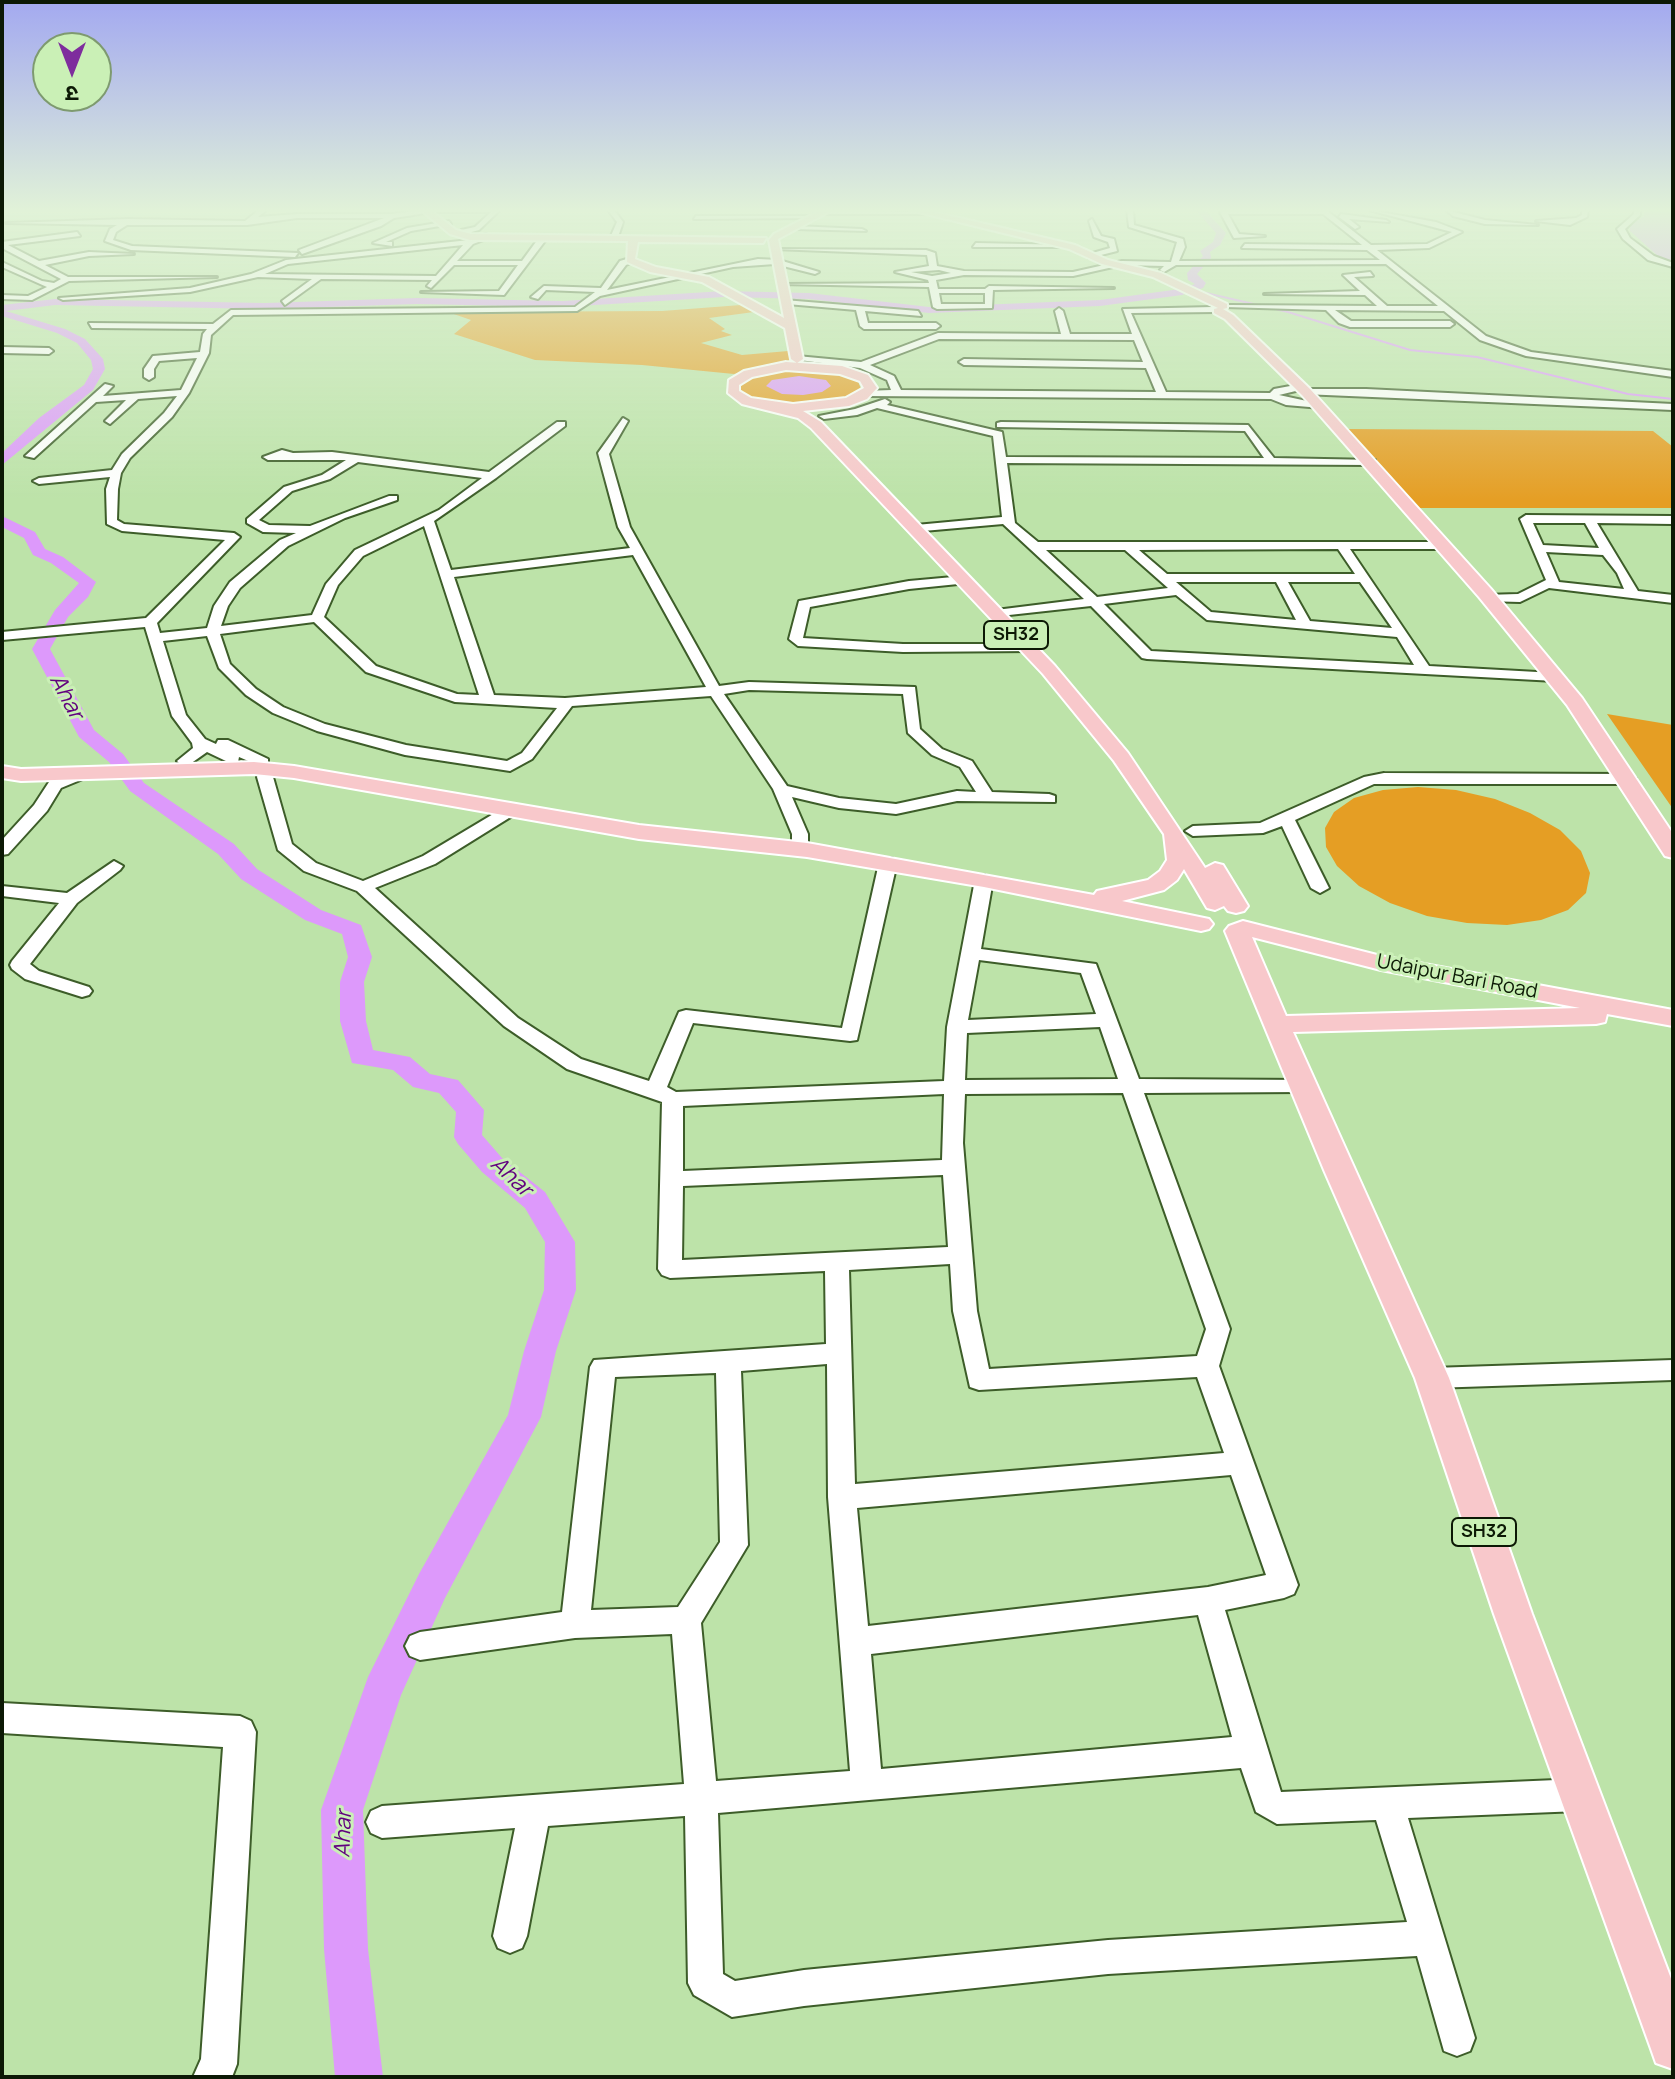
<!DOCTYPE html>
<meta charset="utf-8">
<style>
body{margin:0}
#map{position:relative;width:1675px;height:2079px;overflow:hidden;background:#bde3a9;font-family:Manrope,"Noto Sans Devanagari",sans-serif}
canvas{display:block}
.frame{position:absolute;inset:0;border:4px solid #0c1905;pointer-events:none}
.north{position:absolute;left:32px;top:32px;width:80px;height:80px;box-sizing:border-box;background:#caf0b6;border:2px solid #7e9a6f;border-radius:50%;rotate:180deg;font-size:22px;font-weight:700;line-height:32px;text-align:center;color:#0c1905}
.north::after{content:'';display:block;margin:auto;width:28px;height:36px;background:#7e2d9d;clip-path:polygon(50% 0,100% 100%,50% 72%,0 100%)}
</style>
<div id="map">
<canvas width="1675" height="2079"></canvas>
<div class="frame"></div>
<div class="north">उ</div>
</div>
<script>
const ctx = document.querySelector('canvas').getContext('2d');
ctx.lineJoin = 'round';
function paint(path, color) {
  ctx.fillStyle = color;
  ctx.fill(path, 'evenodd');
}
function shape(rows) {
  const path = new Path2D();
  for (const r of rows) {
    path.moveTo(r[0], r[1]);
    for (let i = 2; i < r.length; i += 2) path.lineTo(r[i], r[i + 1]);
  }
  return path;
}
function stroke(path, color, width, dash) {
  ctx.strokeStyle = color;
  ctx.lineWidth = width;
  ctx.lineCap = dash ? 'butt' : 'round';
  ctx.setLineDash(dash || []);
  ctx.stroke(path);
}
function drawText(font, color, halo, rows, align = 'center') {
  ctx.font = font + ' Manrope,sans-serif';
  ctx.lineWidth = 6;
  ctx.setLineDash([]);
  ctx.textBaseline = 'middle';
  ctx.strokeStyle = halo;
  ctx.fillStyle = color;
  for (const [text, x, y, turn = 0] of rows) {
    ctx.save();
    ctx.translate(x, y);
    ctx.rotate((+turn || 0) * Math.PI / 180);
    ctx.textAlign = isNaN(turn) ? turn : align;
    if (halo) ctx.strokeText(text, 0, 0);
    ctx.fillText(text, 0, 0);
    ctx.restore();
  }
}
const green = shape([
 [741,305,754,312,709,318,725,329,721,331,732,335,701,343,742,355,788,351,791,358,786,364,734,374,642,365,535,360,454,334,471,320,448,312,662,311],
 [781,368,831,370,857,379,861,389,849,398,796,406,761,402,739,393,737,382,741,379],
 [1345,429,1653,431,1673,447,1673,508,1418,508],
 [1607,714,1673,725,1673,809],
 [1418,787,1456,790,1495,799,1530,813,1560,830,1581,851,1590,873,1586,893,1568,910,1541,920,1507,925,1467,923,1427,916,1390,903,1359,886,1337,866,1326,847,1325,828,1334,812,1354,798,1383,790]
]);
const water = shape([
 [1645,210,1673,210,1673,261,1658,256,1630,231,1630,225,1644,216],
 [799,376,826,380,831,386,822,392,803,395,782,394,766,386,772,380]
]);
const stream = shape([
 [1193,290,1288,312,1410,350,1477,357,1628,394,1673,399]
]);
const river = shape([
 [1196,210,1205,210,1226,233,1220,245,1210,252,1211,258,1197,274,1206,283,1203,288,1182,295,1100,306,929,313,809,299,724,297,563,307,417,304,265,309,55,305,6,311,65,329,85,339,103,359,105,369,93,390,2,465,2,453,39,418,84,385,93,369,91,360,77,343,57,333,2,316,2,305,55,299,265,303,417,298,563,301,724,291,809,293,929,307,1100,300,1180,289,1195,284,1188,280,1187,273,1203,256,1200,251,1213,242,1216,233,1196,210],
 [2,516,35,532,45,549,63,557,96,582,88,597,68,617,50,649,94,730,123,754,144,783,234,844,257,869,321,910,361,925,372,957,364,982,366,1021,373,1050,410,1057,430,1074,458,1080,484,1110,482,1135,502,1158,545,1192,575,1242,576,1290,556,1351,541,1417,445,1598,401,1695,363,1810,368,1949,383,2077,335,2077,324,1949,321,1810,368,1677,419,1574,508,1415,524,1351,544,1290,545,1242,525,1208,482,1172,458,1144,454,1137,456,1112,439,1093,413,1087,393,1070,352,1063,340,1021,340,982,348,957,342,934,305,920,241,879,218,854,130,791,109,762,79,737,32,649,55,610,79,583,51,563,33,555,24,538,2,527,2,516]
]);
const minor = shape([
 [259,210,266,210,258,217,297,214,392,214,420,210,500,210,479,230,464,234,461,230,475,227,491,212,432,212,394,218,381,226,302,254,299,250,384,218,297,218,247,225,127,225,116,232,113,240,132,246,298,253,295,257,131,250,105,241,110,229,117,225,6,223,128,219,245,221,259,210],
 [608,210,614,210,623,222,617,240,610,238,617,222,608,210],
 [1127,210,1133,210,1134,225,1183,239,1185,247,1179,261,1380,260,1367,250,1242,248,1245,244,1362,245,1323,214,1228,214,1239,234,1265,236,1234,238,1220,212,1223,210,1326,210,1371,245,1427,244,1452,232,1369,210,1436,222,1462,232,1429,248,1377,250,1486,336,1531,352,1673,371,1673,377,1526,356,1480,340,1444,311,1335,310,1351,321,1450,321,1454,324,1450,327,1350,327,1339,323,1326,310,1225,307,1229,305,1377,306,1365,295,1264,294,1360,291,1343,275,1370,272,1373,276,1354,277,1387,306,1438,306,1386,264,1176,265,1164,272,1160,270,1164,266,1122,265,1073,276,964,275,936,280,938,289,985,289,989,286,1114,288,993,290,992,308,937,309,933,307,929,287,780,284,929,283,928,280,895,272,929,266,927,255,774,249,926,250,935,253,937,266,964,271,1073,272,1122,261,1171,262,1177,242,1129,227,1127,210],
 [939,270,951,273,932,276,911,272,939,270],
 [939,293,985,293,985,304,941,304,939,293],
 [1446,210,1485,220,1538,225,1485,224,1453,216,1446,210],
 [1582,210,1588,210,1587,217,1570,225,1536,221,1576,218,1582,215,1582,210],
 [1634,210,1640,210,1640,215,1625,229,1630,238,1654,256,1673,263,1673,267,1648,260,1623,239,1617,229,1634,214,1634,210],
 [821,211,925,212,928,214,819,214,821,211],
 [1341,214,1386,220,1389,222,1349,219,1359,227,1355,229,1339,217,1341,214],
 [696,216,812,216,815,218,694,219,696,216],
 [1092,219,1101,236,1114,239,1117,251,1089,258,1089,254,1110,248,1108,242,1094,237,1089,221,1092,219],
 [449,221,451,224,411,231,386,242,392,242,392,246,373,243,407,228,449,221],
 [796,226,862,229,866,231,794,229,796,226],
 [77,232,80,236,8,245,39,261,89,252,134,254,89,256,45,265,68,277,217,277,69,281,32,300,2,299,2,295,28,296,47,287,2,267,2,262,42,281,54,283,61,279,2,248,2,242,77,232],
 [486,234,489,238,473,244,457,261,522,261,541,235,548,237,504,295,421,292,499,291,518,265,454,265,431,288,427,286,432,280,321,279,285,305,282,301,312,279,258,277,190,292,63,300,59,298,190,288,251,274,286,260,469,240,486,234],
 [463,245,436,276,265,274,288,264,463,245],
 [976,243,1072,245,1076,247,973,247,976,243],
 [630,258,633,262,626,265,607,290,758,259,779,260,819,272,815,274,775,264,733,267,600,296,577,311,233,315,211,335,209,353,189,393,172,417,130,458,121,473,118,489,117,520,124,524,234,533,240,537,157,623,160,633,207,628,214,606,230,582,280,540,296,533,263,532,247,523,247,519,284,487,322,475,346,460,268,460,263,457,282,450,293,453,332,452,489,472,557,422,565,422,565,426,496,478,434,521,451,570,630,548,618,527,598,453,623,418,628,421,609,454,630,527,719,686,749,682,915,687,920,729,942,749,972,761,992,792,1049,794,1055,796,1055,802,957,801,896,814,839,808,792,797,808,834,808,842,800,847,792,842,792,834,773,789,711,696,572,706,532,759,510,771,405,755,317,731,273,713,246,695,219,668,207,636,163,641,186,715,205,739,216,744,218,740,228,740,268,759,268,765,274,769,273,777,292,844,316,863,363,881,423,856,505,807,517,807,517,813,435,864,375,888,518,1018,581,1059,649,1081,679,1012,686,1010,842,1028,879,863,888,858,894,859,897,863,857,1040,850,1041,693,1023,667,1087,676,1092,944,1081,947,1027,975,880,984,875,993,880,981,949,1096,964,1139,1079,1310,1080,1313,1085,1303,1092,1144,1093,1230,1329,1219,1366,1298,1585,1294,1594,1284,1598,1225,1610,1281,1792,1579,1779,1590,1784,1595,1795,1590,1806,1579,1811,1408,1818,1475,2038,1470,2051,1457,2056,1444,2051,1417,1956,1108,1974,804,2006,732,2017,694,1995,688,1983,685,1816,548,1826,527,1936,522,1948,510,1953,498,1948,493,1936,515,1828,382,1838,371,1833,366,1822,371,1811,382,1806,684,1784,672,1634,575,1638,420,1660,410,1656,405,1646,410,1636,420,1632,562,1612,590,1367,594,1360,826,1344,825,1271,670,1278,662,1275,658,1269,662,1102,567,1069,504,1026,357,891,304,871,278,850,257,777,260,766,239,757,238,762,228,762,207,752,190,764,180,764,177,761,193,748,192,743,172,716,145,627,2,640,2,632,146,618,225,540,122,531,107,524,106,489,110,477,39,484,33,481,39,478,112,470,122,454,164,413,177,396,138,399,110,424,105,421,126,400,96,402,34,458,25,456,105,384,113,386,103,396,181,390,197,358,159,361,154,369,154,377,149,380,144,377,144,369,153,356,200,352,203,334,207,329,92,328,89,323,213,324,231,310,575,307,595,292,546,290,538,299,531,297,544,286,601,288,620,261,630,258],
 [358,462,482,478,439,510,355,550,326,584,312,615,221,626,228,606,240,588,288,546,345,518,397,500,397,496,389,496,310,526,269,525,259,520,292,491,330,479,358,462],
 [424,526,479,695,457,694,376,666,324,617,338,585,363,556,424,526],
 [633,555,706,687,565,698,494,695,454,577,633,555],
 [314,622,366,672,455,702,557,708,522,753,507,761,406,745,325,724,283,707,256,689,230,664,220,634,314,622],
 [749,690,903,694,908,733,932,755,960,767,976,792,957,791,896,804,839,798,787,786,724,694,749,690],
 [979,960,1081,973,1096,1014,968,1020,979,960],
 [1100,1027,1118,1079,965,1080,967,1033,1100,1027],
 [1123,1093,1206,1329,1197,1356,989,1369,977,1311,963,1143,965,1094,1123,1093],
 [944,1094,942,1160,683,1171,683,1106,944,1094],
 [943,1175,948,1247,682,1260,683,1186,943,1175],
 [950,1264,953,1311,970,1387,979,1390,1197,1377,1224,1453,855,1484,849,1270,950,1264],
 [827,1364,828,1497,850,1771,716,1781,701,1623,748,1545,741,1371,827,1364],
 [716,1373,720,1542,678,1607,591,1610,615,1377,716,1373],
 [1231,1475,1266,1575,1208,1587,868,1626,857,1508,1231,1475],
 [1198,1615,1232,1737,881,1769,871,1654,1198,1615],
 [1241,1768,1256,1812,1277,1824,1376,1820,1407,1922,1108,1940,804,1970,735,1981,723,1974,718,1813,1241,1768],
 [784,300,918,311,921,316,865,311,868,323,936,323,940,326,936,329,864,329,860,326,856,310,787,304,784,300],
 [1213,307,1216,312,1131,313,1166,392,1270,393,1274,389,1301,384,1304,389,1279,395,1321,404,1321,408,1286,405,1271,399,867,396,864,391,891,390,887,380,860,368,792,359,797,356,861,362,938,333,1061,334,1055,311,1059,308,1063,311,1070,334,1132,334,1123,309,1213,307],
 [939,339,1134,340,1143,362,964,359,959,362,964,365,1146,368,1156,392,901,390,894,376,870,365,939,339],
 [2,347,49,348,53,351,49,354,2,353,2,347],
 [1306,389,1366,389,1673,404,1673,410,1303,394,1306,389],
 [885,399,890,402,887,405,1002,432,1006,457,1264,458,1245,431,997,427,997,423,1001,422,1248,425,1274,458,1375,460,1375,464,1371,465,1007,463,1015,523,1038,542,1447,542,1447,548,1443,549,1350,549,1429,666,1555,673,1562,677,1555,681,1147,659,1142,658,1091,606,991,617,989,614,996,610,1084,599,1003,524,912,532,912,526,916,525,1002,517,993,436,877,408,857,415,824,419,819,416,855,409,885,399],
 [1338,549,1355,574,1167,574,1139,550,1338,549],
 [1046,550,1125,550,1168,588,1097,597,1046,550],
 [1176,582,1276,582,1296,620,1211,612,1176,582],
 [1288,582,1360,582,1392,628,1310,621,1288,582],
 [1176,595,1207,620,1397,637,1414,665,1151,651,1104,604,1176,595],
 [1526,515,1673,516,1673,524,1597,523,1638,591,1673,595,1673,603,1549,588,1520,602,1484,601,1484,595,1518,594,1546,580,1520,519,1526,515],
 [1533,523,1585,523,1599,548,1543,545,1533,523],
 [1546,552,1603,555,1617,573,1624,589,1559,582,1546,552],
 [964,576,970,580,968,583,909,589,810,607,803,638,903,644,1029,644,1034,645,1034,651,903,652,798,646,789,639,799,601,909,581,964,576],
 [84,768,90,770,90,776,61,788,47,811,8,854,2,855,2,840,34,805,49,782,84,768],
 [1384,773,1628,774,1636,779,1628,784,1374,784,1295,820,1329,888,1320,893,1311,888,1282,826,1263,833,1193,836,1185,831,1193,826,1260,823,1364,777,1384,773],
 [114,861,123,866,120,870,77,903,30,964,39,971,89,987,92,991,89,995,82,997,25,979,12,969,10,965,12,961,59,903,2,896,2,886,67,893,114,861],
 [1673,1360,1673,1380,1432,1388,1423,1385,1419,1378,1423,1371,1432,1368,1673,1360],
 [2,1703,240,1716,251,1721,256,1732,237,2064,232,2077,193,2077,201,2059,223,1747,2,1733,2,1703]
]);
const major = shape([
 [421,210,430,210,456,230,471,234,766,238,763,243,638,242,635,259,656,267,709,277,784,318,769,240,774,234,821,210,832,210,778,239,803,359,797,363,791,359,785,328,702,282,650,272,627,262,628,241,470,240,450,234,421,210],
 [910,210,925,210,1075,245,1108,260,1161,273,1227,304,1227,308,1223,309,1233,315,1310,389,1491,589,1582,698,1673,834,1673,858,1665,856,1567,705,1479,597,1302,395,1225,319,1214,313,1214,309,1218,308,1153,277,1102,264,1069,249,910,210],
 [786,362,842,366,868,375,877,388,867,399,849,406,803,411,821,422,1055,666,1128,753,1205,868,1215,863,1223,865,1248,906,1244,911,1236,913,1228,911,1224,906,1215,910,1207,908,1184,869,1177,880,1164,890,1122,901,1209,919,1213,924,1209,929,1201,931,984,887,807,857,639,839,294,778,254,774,21,781,2,778,2,766,21,769,254,762,294,766,639,825,807,843,1094,895,1097,891,1148,880,1160,871,1167,860,1164,834,1114,761,1043,674,811,428,798,418,742,404,728,393,729,380,744,371,786,362],
 [786,370,840,374,860,381,864,388,846,398,793,404,751,398,739,391,739,385,752,377,786,370],
 [1243,921,1381,956,1673,1010,1673,1026,1607,1014,1605,1022,1596,1024,1293,1032,1449,1378,1532,1614,1673,1984,1673,2069,1656,2063,1650,2046,1494,1614,1415,1378,1324,1170,1225,931,1229,926,1243,921],
 [1252,937,1381,970,1580,1008,1286,1016,1252,937]
]);
const shields = [
 [1016,635,64],
 [1484,1532,64]
];
const shieldNames = [
 ["SH32",1016,635],
 ["SH32",1484,1532]
];
const streetNames = [
 ["Udaipur Bari Road",1457,977,11]
];
const waterNames = [
 ["Ahar",66,697,62],
 ["Ahar",511,1177,43],
 ["Ahar",344,1834,-88]
];
paint(green, '#e59e24');
paint(water, '#dd99fb');
stroke(stream, '#dd99fb', 2);
paint(river, '#dd99fb');
stroke(minor, '#3d5d29', 4);
stroke(major, '#fff', 4);
paint(minor, '#fff');
paint(major, '#f8c8cb');
const sky = ctx.createLinearGradient(0, 0, 0, 501);
sky.addColorStop(0, '#a3a9f0');
sky.addColorStop(0.42, '#e1f2d8');
sky.addColorStop(1, '#e1f2d800');
ctx.fillStyle = sky;
ctx.fillRect(0, 0, 1675, 501);
for (const [x, y, w] of shields) {
  const box = new Path2D();
  box.roundRect(x - w / 2, y - 14, w, 28, 6);
  ctx.fillStyle = '#caf0b6';
  ctx.fill(box);
  stroke(box, '#0c1905', 2);
}
drawText('bold 18px', '#0c1905', null, shieldNames);
drawText('20px', '#0c1905', '#caf0b6', streetNames);
drawText('italic 22px', '#61007f', '#caf0b6', waterNames);
</script>
